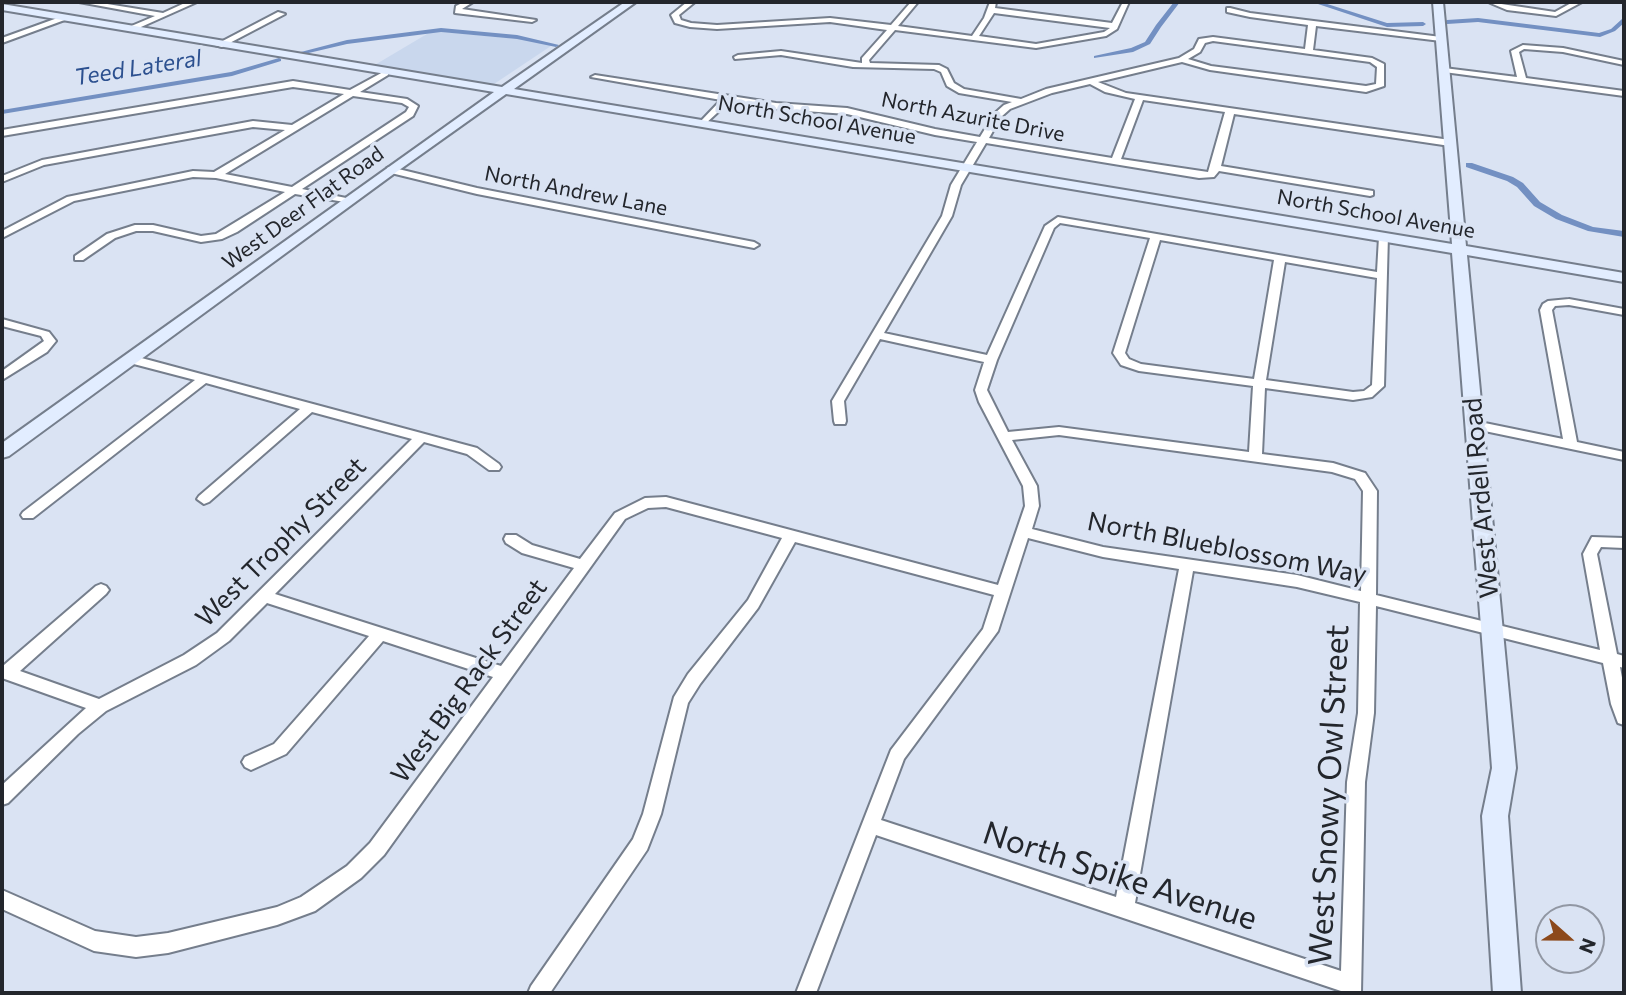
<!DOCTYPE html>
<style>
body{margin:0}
#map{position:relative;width:1626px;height:995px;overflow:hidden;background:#dae3f3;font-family:Commissioner,sans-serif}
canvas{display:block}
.frame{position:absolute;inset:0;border:4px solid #23262c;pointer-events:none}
.north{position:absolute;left:1535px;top:904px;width:70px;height:70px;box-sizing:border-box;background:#dae3f3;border:2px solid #9197a3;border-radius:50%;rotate:111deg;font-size:19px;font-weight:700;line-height:28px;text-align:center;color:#23262c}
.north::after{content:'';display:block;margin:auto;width:24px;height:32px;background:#8c491b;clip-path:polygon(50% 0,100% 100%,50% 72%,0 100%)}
</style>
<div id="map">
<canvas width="1626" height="995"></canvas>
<div class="frame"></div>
<div class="north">N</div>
</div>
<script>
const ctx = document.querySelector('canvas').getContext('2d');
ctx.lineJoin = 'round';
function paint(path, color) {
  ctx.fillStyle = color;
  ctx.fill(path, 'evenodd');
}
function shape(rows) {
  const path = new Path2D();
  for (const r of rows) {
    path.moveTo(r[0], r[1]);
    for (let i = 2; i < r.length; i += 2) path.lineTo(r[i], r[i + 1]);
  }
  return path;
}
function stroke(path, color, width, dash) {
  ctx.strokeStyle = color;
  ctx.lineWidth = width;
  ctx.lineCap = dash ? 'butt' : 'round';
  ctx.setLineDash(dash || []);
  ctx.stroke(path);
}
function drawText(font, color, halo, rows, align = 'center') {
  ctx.font = font + ' Commissioner,sans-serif';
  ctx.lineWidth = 7;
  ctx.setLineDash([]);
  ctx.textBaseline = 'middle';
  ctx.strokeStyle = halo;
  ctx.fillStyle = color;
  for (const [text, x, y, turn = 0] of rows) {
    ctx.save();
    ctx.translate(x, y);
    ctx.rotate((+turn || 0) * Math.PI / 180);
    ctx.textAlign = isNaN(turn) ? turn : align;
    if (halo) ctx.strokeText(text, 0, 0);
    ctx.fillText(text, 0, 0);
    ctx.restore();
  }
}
const built = shape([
 [432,31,541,41,551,46,491,86,373,66]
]);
const canal = shape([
 [1174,2,1180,2,1161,27,1150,44,1133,52,1094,58,1094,56,1131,48,1145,42,1156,25,1174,2],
 [1312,2,1321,2,1387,23,1423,22,1426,24,1423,26,1387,27,1312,2],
 [1478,18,1599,33,1611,29,1622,19,1624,18,1624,23,1615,31,1600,37,1478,22,1447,24,1444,22,1447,20,1478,18],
 [441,28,517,35,559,45,556,47,517,39,441,32,347,44,300,55,297,53,347,40,441,28],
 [279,58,281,59,281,61,232,76,2,114,2,110,231,72,279,58],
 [1466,163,1472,163,1513,177,1523,183,1540,202,1562,215,1593,227,1624,231,1624,237,1588,231,1556,219,1534,206,1517,187,1507,181,1466,167,1466,163]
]);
const street = shape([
 [79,2,95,2,163,13,187,2,197,2,132,31,129,31,129,27,155,16,79,2],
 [464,2,473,2,462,9,536,20,532,22,455,13,456,6,464,2],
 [687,2,695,2,679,15,681,20,691,23,717,25,830,18,891,25,911,2,918,2,898,26,972,36,984,18,990,2,996,2,995,8,1112,23,1123,2,1129,2,1117,29,1106,36,1036,48,895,30,869,60,870,63,939,65,947,69,954,83,964,89,1021,99,1046,89,1179,58,1194,49,1199,39,1213,37,1305,49,1308,25,1250,17,1227,12,1227,8,1230,8,1250,13,1441,37,1445,39,1441,41,1316,26,1313,50,1372,58,1384,64,1384,86,1366,92,1210,70,1182,62,1098,82,1126,93,1450,140,1455,143,1450,146,1234,114,1221,166,1373,191,1373,195,1370,196,1219,171,1214,177,1199,178,986,143,961,185,952,216,884,333,987,355,1045,226,1058,217,1377,272,1379,237,1380,235,1388,235,1384,386,1372,397,1353,400,1265,388,1262,454,1333,463,1365,473,1377,491,1376,595,1600,650,1583,554,1592,537,1624,538,1624,548,1601,547,1597,554,1617,654,1624,656,1624,668,1620,667,1624,688,1624,725,1618,723,1611,704,1603,663,1376,606,1374,713,1365,782,1361,993,1341,993,1341,991,876,835,816,993,796,993,891,750,983,629,994,595,795,542,758,608,700,684,688,703,661,814,647,850,550,993,528,993,531,986,633,839,643,814,674,697,688,674,748,600,782,538,666,507,648,508,625,519,384,855,361,878,315,911,277,925,168,953,136,957,94,951,2,909,2,890,95,931,136,937,168,933,277,907,301,897,347,866,370,843,493,677,383,641,286,754,251,770,245,767,242,762,245,757,274,744,369,636,267,603,229,641,196,665,106,711,78,734,8,803,2,805,2,785,86,708,2,678,2,665,4,665,96,586,101,584,106,586,109,590,106,594,20,671,99,699,184,655,217,633,412,439,312,412,209,502,204,504,197,499,199,496,300,409,206,383,33,518,23,518,21,515,23,512,195,380,126,362,124,359,126,356,134,356,477,448,499,464,501,467,499,470,489,470,467,454,424,442,275,594,501,666,574,568,522,553,506,543,504,539,506,535,516,535,532,545,580,559,615,513,645,498,666,497,998,585,1025,506,1023,486,979,402,975,390,984,362,880,339,844,401,846,421,845,424,835,424,834,421,832,401,942,216,951,185,977,142,935,135,847,114,776,109,730,101,704,125,700,122,721,100,591,77,595,75,776,103,847,108,935,129,980,137,994,114,1004,105,1012,102,959,93,947,86,941,72,934,69,853,67,781,55,735,59,734,57,738,55,781,51,862,63,862,58,887,30,830,22,717,29,690,27,675,23,671,15,687,2],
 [994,13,1110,28,1104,32,1036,44,979,36,994,13],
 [1213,41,1370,62,1377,67,1376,84,1366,86,1211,66,1188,59,1200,52,1205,43,1213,41],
 [1090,84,1105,92,1135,99,1112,158,989,138,1001,117,1010,109,1052,93,1090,84],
 [1143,100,1225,112,1208,172,1121,159,1143,100],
 [1060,223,1150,238,1113,353,1121,365,1139,371,1253,386,1249,452,1059,427,1008,432,987,390,997,360,1054,228,1060,223],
 [1160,240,1274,260,1254,379,1141,364,1129,359,1125,353,1160,240],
 [1285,262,1377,278,1372,385,1364,391,1353,392,1266,380,1285,262],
 [1059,435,1332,472,1355,479,1363,491,1361,591,1297,575,1103,547,1032,529,1039,506,1037,486,1012,440,1059,435],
 [1028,538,1103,557,1179,569,1116,897,881,820,904,759,998,631,1028,538],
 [1193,571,1297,587,1360,602,1358,713,1347,782,1341,971,1135,903,1193,571],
 [1488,2,1555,12,1573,2,1582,2,1556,16,1507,10,1488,2],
 [278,12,285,14,222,47,215,45,278,12],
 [63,16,70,18,2,43,2,38,63,16],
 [1523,45,1563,48,1624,61,1624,65,1563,52,1524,49,1519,52,1526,78,1624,91,1624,96,1444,72,1440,70,1444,68,1517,77,1511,51,1523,45],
 [385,71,388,71,388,75,360,92,407,99,418,106,413,116,302,189,351,199,351,203,295,194,237,232,222,239,201,242,153,231,136,231,115,238,83,260,75,260,75,256,107,234,135,225,153,225,201,236,216,234,285,192,216,178,193,177,74,201,2,238,2,231,67,197,193,171,214,172,285,130,253,127,44,165,2,182,2,176,42,160,253,121,292,125,344,94,293,87,2,136,2,130,293,81,350,90,385,71],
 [353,96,402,103,409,107,406,112,292,187,225,174,353,96],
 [390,167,477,188,754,242,759,245,754,248,477,194,387,172,387,168,390,167],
 [1569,299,1624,309,1624,315,1569,305,1555,306,1552,310,1577,442,1624,452,1624,460,1475,429,1468,425,1475,421,1563,439,1540,310,1543,304,1548,301,1569,299],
 [2,319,49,332,56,341,47,352,2,380,2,371,44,341,41,336,2,326,2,319]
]);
const secondary = shape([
 [625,2,636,2,514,89,1452,244,1433,2,1443,2,1466,246,1624,273,1624,282,1467,255,1516,768,1508,816,1521,993,1493,993,1482,816,1492,768,1452,253,506,94,395,173,9,456,2,458,2,443,494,92,2,10,2,4,502,87,625,2]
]);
const farStreetnames = [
 ["North Azurite Drive",973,117,11],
 ["North School Avenue",817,120,10],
 ["North Andrew Lane",576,191,11],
 ["West Deer Flat Road",303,208,-36],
 ["North School Avenue",1376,214,10]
];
const farWaternames = [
 ["Teed Lateral",138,68,-9]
];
const streetNames = [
 ["West Ardell Road",1481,498,-95],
 ["West Trophy Street",281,542,-45],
 ["North Blueblossom Way",1227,548,11],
 ["West Big Rack Street",469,681,-54]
];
const nearStreetnames = [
 ["West Snowy Owl Street",1329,795,-87],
 ["North Spike Avenue",1120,876,18]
];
paint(built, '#c9d7ed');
paint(canal, '#7390c2');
stroke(street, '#757e8c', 4);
stroke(secondary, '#757e8c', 4);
paint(street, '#fff');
paint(secondary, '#e2edff');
drawText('21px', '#23262c', '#dae3f3', farStreetnames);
drawText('italic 23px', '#2c508f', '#dae3f3', farWaternames);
drawText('26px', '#23262c', '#dae3f3', streetNames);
drawText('32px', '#23262c', '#dae3f3', nearStreetnames);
</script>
